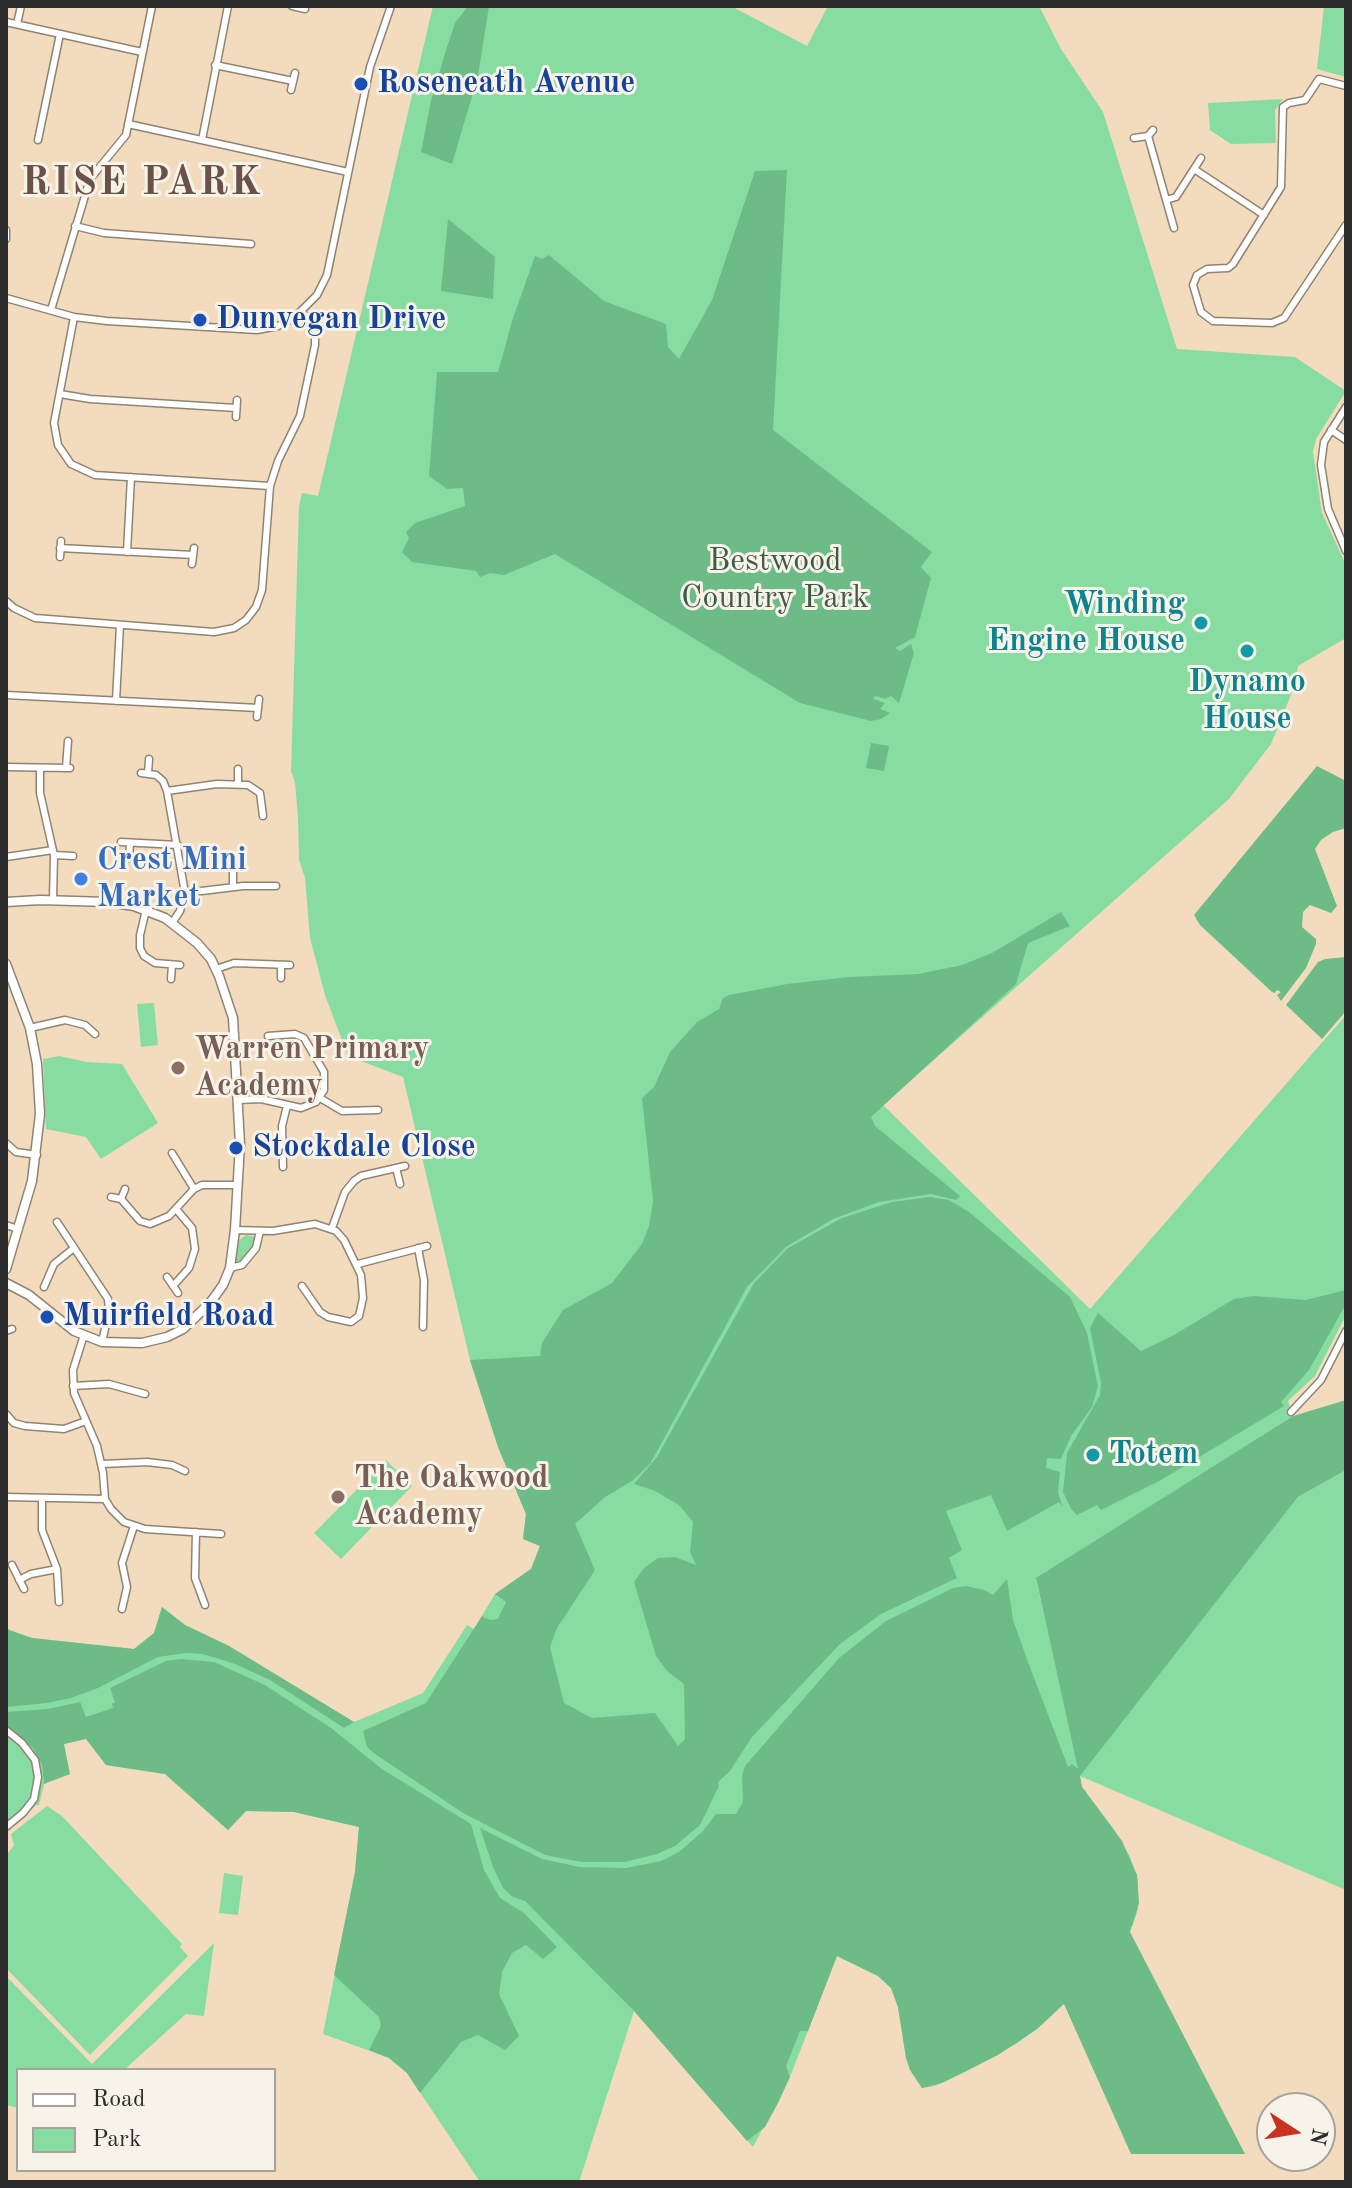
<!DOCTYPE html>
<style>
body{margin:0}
#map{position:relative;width:1352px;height:2188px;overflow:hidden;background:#f3dcbd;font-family:"Old Standard TT",serif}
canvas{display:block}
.frame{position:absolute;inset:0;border:8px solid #2b2b2b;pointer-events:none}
.legend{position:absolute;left:16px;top:2068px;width:260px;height:104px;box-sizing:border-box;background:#f7f3e8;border:2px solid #a5a39c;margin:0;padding:10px 14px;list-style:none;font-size:24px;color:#2b2b2b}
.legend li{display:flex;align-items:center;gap:16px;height:40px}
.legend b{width:40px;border:2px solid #a5a39c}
.north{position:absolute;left:1256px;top:2092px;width:80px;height:80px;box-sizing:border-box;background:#f7f3e8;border:2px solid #a5a39c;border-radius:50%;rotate:102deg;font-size:22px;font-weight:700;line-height:32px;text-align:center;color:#2b2b2b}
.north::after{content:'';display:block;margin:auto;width:28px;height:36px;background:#c8321e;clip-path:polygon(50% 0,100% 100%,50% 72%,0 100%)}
</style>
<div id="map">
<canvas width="1352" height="2188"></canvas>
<div class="frame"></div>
<ul class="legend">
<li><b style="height:10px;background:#fff"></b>Road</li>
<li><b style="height:22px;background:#87dda1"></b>Park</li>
</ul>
<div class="north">N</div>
</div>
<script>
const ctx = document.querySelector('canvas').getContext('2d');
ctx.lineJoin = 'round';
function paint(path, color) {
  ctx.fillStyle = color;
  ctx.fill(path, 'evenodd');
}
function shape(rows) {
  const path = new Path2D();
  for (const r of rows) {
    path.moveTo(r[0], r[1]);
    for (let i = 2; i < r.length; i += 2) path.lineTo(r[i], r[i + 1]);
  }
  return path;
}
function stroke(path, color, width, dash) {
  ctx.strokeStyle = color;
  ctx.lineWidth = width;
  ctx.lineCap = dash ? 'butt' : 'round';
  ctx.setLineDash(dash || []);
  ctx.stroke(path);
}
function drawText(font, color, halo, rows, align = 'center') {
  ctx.font = font + ' "Old Standard TT",serif';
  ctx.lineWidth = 6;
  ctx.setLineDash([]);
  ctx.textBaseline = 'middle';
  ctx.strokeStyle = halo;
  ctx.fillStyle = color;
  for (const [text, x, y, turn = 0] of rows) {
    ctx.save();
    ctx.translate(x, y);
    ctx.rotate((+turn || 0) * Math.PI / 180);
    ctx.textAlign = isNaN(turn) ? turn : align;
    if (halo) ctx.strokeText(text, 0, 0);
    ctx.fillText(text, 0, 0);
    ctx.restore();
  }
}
const green = shape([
 [433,6,731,6,807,46,828,6,1039,6,1061,49,1103,112,1177,349,1295,357,1346,391,1316,439,1313,452,1322,513,1346,565,1346,638,1298,666,1293,690,1271,744,1229,799,883,1105,1090,1309,1346,1015,1346,1315,1315,1376,1288,1401,1293,1416,1036,1579,1080,1775,1298,1497,1346,1470,1346,1890,1080,1776,1082,1787,1113,1828,1130,1857,1138,1880,1138,1909,1133,1925,1052,2015,1037,2029,1016,2044,967,2071,935,2086,922,2088,910,2070,906,2058,898,2007,891,1988,878,1976,837,1956,790,2077,753,2147,634,2011,579,2182,480,2182,407,2073,389,2058,323,2034,355,1872,359,1827,294,1812,246,1811,228,1830,165,1774,106,1765,86,1739,64,1744,42,1765,44,1784,39,1805,36,1805,6,1832,6,1625,9,1630,32,1638,134,1649,154,1633,162,1607,185,1625,229,1646,354,1722,423,1693,467,1625,474,1629,495,1594,531,1569,540,1546,523,1539,526,1514,498,1447,470,1360,403,1077,348,1056,325,995,310,938,305,878,299,860,298,818,295,782,291,771,299,506,302,493,318,496],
 [1324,6,1346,6,1346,77,1317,69],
 [1283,99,1275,110,1276,143,1231,144,1210,130,1208,103],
 [154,1003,158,1045,141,1047,137,1004],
 [59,1056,87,1062,122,1064,158,1123,101,1159,86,1137,46,1129,43,1059],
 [246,1235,255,1237,255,1242,241,1263,238,1264,235,1260,238,1241],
 [386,1460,412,1486,341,1559,314,1533],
 [47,1806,62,1816,182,1944,180,1947,188,1956,90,2055,6,1968,6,1856,14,1845,11,1834],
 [224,1873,243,1876,238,1915,219,1913],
 [214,1943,204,2016,186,2014,124,2070,18,2070,18,2108,6,2105,6,1976,92,2064]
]);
const forest = shape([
 [468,6,489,6,478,76,452,164,421,152,431,101,446,50,455,23],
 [787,170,773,430,932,552,921,567,931,578,915,637,895,648,900,651,911,644,914,653,899,703,891,696,885,699,875,696,873,699,885,703,880,709,890,713,881,719,871,721,800,703,555,554,504,575,490,573,480,577,476,571,412,562,402,552,409,538,406,532,415,523,465,506,463,488,447,489,429,476,437,372,498,372,513,318,535,256,542,259,549,255,604,301,666,324,668,347,679,359,712,300,755,171],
 [448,219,495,257,493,299,441,291],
 [871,743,889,746,884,771,866,768],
 [1317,766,1346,781,1346,828,1333,832,1321,840,1315,849,1337,906,1331,913,1310,905,1303,912,1302,927,1316,939,1316,944,1306,968,1281,1001,1277,995,1281,992,1277,990,1275,993,1272,992,1200,925,1194,915],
 [1061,912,1070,926,1028,943,1016,984,871,1117,875,1126,960,1196,956,1200,931,1194,879,1202,833,1219,786,1247,747,1287,650,1464,632,1481,605,1497,575,1524,595,1570,557,1628,550,1647,564,1703,592,1718,655,1713,678,1746,685,1739,684,1684,668,1672,656,1656,634,1582,644,1568,658,1558,675,1557,696,1565,690,1552,693,1522,679,1505,655,1491,634,1484,657,1457,754,1283,788,1248,842,1218,892,1202,930,1197,949,1200,969,1212,1070,1297,1087,1333,1098,1386,1092,1407,1071,1436,1061,1459,1047,1458,1046,1468,1060,1472,1058,1493,1063,1507,1059,1502,1007,1531,991,1495,946,1511,962,1550,949,1558,957,1578,881,1614,840,1644,752,1737,730,1771,718,1782,719,1786,700,1825,675,1846,657,1854,625,1862,581,1862,545,1855,463,1813,375,1754,367,1747,363,1731,426,1703,482,1616,490,1620,498,1619,506,1602,495,1594,531,1569,540,1546,523,1539,526,1514,498,1447,470,1360,540,1356,542,1343,563,1310,612,1283,642,1244,649,1226,653,1201,642,1098,654,1087,670,1052,697,1022,719,1009,723,998,729,995,787,984,849,977,918,974,962,965,992,953],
 [1346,957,1346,1011,1322,1039,1286,1005,1318,962,1325,959],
 [1346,1290,1346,1304,1309,1370,1281,1402,1284,1406,1161,1480,1101,1510,1097,1505,1077,1515,1071,1509,1063,1492,1067,1453,1100,1395,1101,1383,1090,1328,1098,1313,1141,1351,1174,1335,1234,1299,1253,1296,1306,1300],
 [1346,1400,1346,1470,1298,1497,1080,1776,1082,1787,1122,1841,1137,1875,1139,1903,1130,1932,1245,2154,1131,2154,1064,2004,1037,2029,998,2055,942,2083,922,2088,910,2070,906,2058,898,2007,891,1988,878,1976,837,1956,808,2031,800,2031,786,2066,790,2077,778,2103,765,2127,747,2141,634,2011,525,1901,513,1897,503,1888,493,1867,480,1828,542,1859,580,1867,626,1868,661,1861,679,1852,703,1831,716,1814,736,1814,743,1802,742,1776,745,1766,839,1658,886,1621,953,1588,966,1586,984,1590,993,1595,1007,1579,1013,1620,1028,1662,1068,1767,1072,1764,1078,1769,1036,1578,1293,1416],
 [162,1607,185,1625,229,1646,354,1722,344,1728,270,1680,235,1664,202,1654,186,1653,158,1657,98,1688,71,1698,47,1703,6,1707,6,1625,9,1630,32,1638,134,1649,154,1633],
 [181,1659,214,1662,265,1685,331,1728,382,1769,471,1824,484,1870,500,1898,524,1913,557,1947,543,1959,526,1945,512,1953,502,1972,499,1994,519,2036,505,2050,478,2035,461,2042,420,2093,407,2073,389,2058,369,2050,381,2026,379,2017,334,1975,355,1872,359,1827,294,1812,246,1811,228,1830,165,1774,106,1765,86,1739,64,1744,70,1774,44,1784,42,1765,33,1748,6,1726,6,1712,48,1709,80,1702,86,1717,113,1708,112,1704,115,1702,110,1688,166,1661]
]);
const minor = shape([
 [292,6,305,9],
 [6,22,142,52],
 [17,24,21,6],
 [215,65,293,81],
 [1346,86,1319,79,1305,100,1289,103,1283,107,1281,187,1233,264,1228,268,1207,269,1197,275,1193,285,1201,312,1213,321,1272,323,1284,318,1346,225],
 [291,90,295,73],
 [128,124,348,172],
 [1148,136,1174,228],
 [1134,138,1148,136,1153,130],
 [38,140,60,34],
 [202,140,228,6],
 [1194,169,1264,215],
 [1166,200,1176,197,1201,158],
 [75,226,104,233,251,244],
 [6,230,6,239],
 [6,298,74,317,107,321,257,330,278,326,295,317,317,295,327,275,370,67,391,6],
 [51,310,90,179,126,135,152,6],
 [74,317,54,423,58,445,71,464,95,475,270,486],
 [60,394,90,399,236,408],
 [1346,407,1324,442,1321,465,1328,509,1346,551],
 [236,417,237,400],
 [1331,430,1346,440],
 [60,548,193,555],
 [127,552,131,477],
 [60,557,61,541],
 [192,564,194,548],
 [6,601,14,608,35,618,214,632,234,628,246,620,256,607,262,590,270,486,278,461,300,416,315,345,315,328,302,312],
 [6,695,258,708],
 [116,701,120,625],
 [257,717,259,699],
 [6,767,70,768],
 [40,768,40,793,54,855,53,900],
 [66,768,68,741],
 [141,773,156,775,163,781,167,791,185,893,180,911,172,923],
 [148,773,149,759],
 [238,784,238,769],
 [167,791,217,784,248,785,260,793,263,816],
 [121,842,178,845],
 [54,855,73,856],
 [6,857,53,850],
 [129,858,130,843],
 [233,886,233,870],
 [185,893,243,886,276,886],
 [146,910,140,935,140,948,144,956,155,963,180,965],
 [216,969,234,963,290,965],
 [281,978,281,965],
 [171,979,172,965],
 [30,1028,65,1020,85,1025,95,1034],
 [320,1098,342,1111,378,1110],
 [239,1100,261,1099,301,1108,316,1102,324,1090,324,1072,304,1038,295,1034,268,1036],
 [6,1143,16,1152,37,1155],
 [172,1153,194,1189],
 [283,1167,282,1126,287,1106],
 [396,1168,400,1184],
 [111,1197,121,1199,125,1189],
 [121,1199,140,1221,150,1224,169,1216,194,1189,202,1185,238,1185],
 [57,1222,108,1299,109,1311,102,1342],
 [6,1225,18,1229],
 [332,1228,345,1192,354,1181,361,1176,405,1166],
 [235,1230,273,1231,315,1224,336,1231,344,1240,361,1275,363,1298,359,1316,351,1322,328,1317,320,1312,302,1286],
 [418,1248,424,1280,423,1327],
 [358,1264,427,1246],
 [230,1268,242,1265,256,1248,260,1231],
 [167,1277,178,1293],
 [173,1286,189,1268,195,1249,192,1228,176,1209],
 [44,1287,54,1264,74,1248],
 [6,1331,12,1329],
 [84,1335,73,1370,74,1393,97,1446,103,1473,105,1499,111,1509,124,1522,145,1529,221,1534],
 [73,1386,109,1384,145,1394],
 [1291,1412,1321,1380,1346,1331],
 [6,1414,14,1423,25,1426,64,1429,86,1421],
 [102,1464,147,1462,172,1465,185,1471],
 [6,1497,105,1499],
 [42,1498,42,1530,57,1569,59,1602],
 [196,1532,195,1578,205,1605],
 [12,1565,24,1589],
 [19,1580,31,1574,57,1569],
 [122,1609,127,1587,122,1563,134,1526],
 [6,1730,22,1743,35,1760,38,1777,34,1799,23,1813,6,1827]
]);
const tertiary = shape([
 [6,902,40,900,108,902,134,906,165,918,197,943,211,959,219,976,233,1018,240,1144,235,1230,230,1268,223,1285,210,1303,183,1329,167,1337,142,1343,102,1342,74,1331,29,1295,6,1283],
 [6,964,30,1028,37,1064,40,1114,32,1181,6,1269]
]);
const markers = [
 [361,84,8,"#1a4fb4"],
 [200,320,8,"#1a4fb4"],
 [1201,623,8,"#0f9aa8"],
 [1247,651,8,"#0f9aa8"],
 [81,879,8,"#3f7fe0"],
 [178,1068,8,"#8d6e63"],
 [236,1148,8,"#1a4fb4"],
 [47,1317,8,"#1a4fb4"],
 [1093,1455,8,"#0f9aa8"],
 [338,1497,8,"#8d6e63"]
];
const transitNames = [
 ["Roseneath Avenue",377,84],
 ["Dunvegan Drive",216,320],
 ["Stockdale Close",252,1148],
 ["Muirfield Road",63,1317]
];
const parkNames = [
 ["Bestwood",775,562],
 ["Country Park",775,599]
];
const cultureNames = [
 ["Winding",1185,605],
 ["Engine House",1185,642],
 ["Dynamo",1247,683,"center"],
 ["House",1247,720,"center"],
 ["Totem",1109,1455,"left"]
];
const shopNames = [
 ["Crest Mini",97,861],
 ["Market",97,898]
];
const educationNames = [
 ["Warren Primary",194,1050],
 ["Academy",194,1087],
 ["The Oakwood",354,1479],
 ["Academy",354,1516]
];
const districtNames = [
 ["RISE PARK",142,184]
];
paint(green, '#87dda1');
paint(forest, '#6dbc87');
stroke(minor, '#8f8474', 9);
stroke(tertiary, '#8f8474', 11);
stroke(minor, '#fff', 6);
stroke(tertiary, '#fff', 8);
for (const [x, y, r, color] of markers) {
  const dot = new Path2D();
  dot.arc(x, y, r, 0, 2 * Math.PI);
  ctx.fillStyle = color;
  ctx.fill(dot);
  stroke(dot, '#f7f3e8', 3);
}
drawText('bold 32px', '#164399', '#f7f3e8', transitNames, 'left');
drawText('32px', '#425848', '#f7f3e8', parkNames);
drawText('bold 32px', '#0d838f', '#f7f3e8', cultureNames, 'right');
drawText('bold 32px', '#366cbe', '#f7f3e8', shopNames, 'left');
drawText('bold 32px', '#785e54', '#f7f3e8', educationNames, 'left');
ctx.letterSpacing = '2px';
drawText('bold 40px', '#6a5248', '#f7f3e8', districtNames);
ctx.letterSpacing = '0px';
</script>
